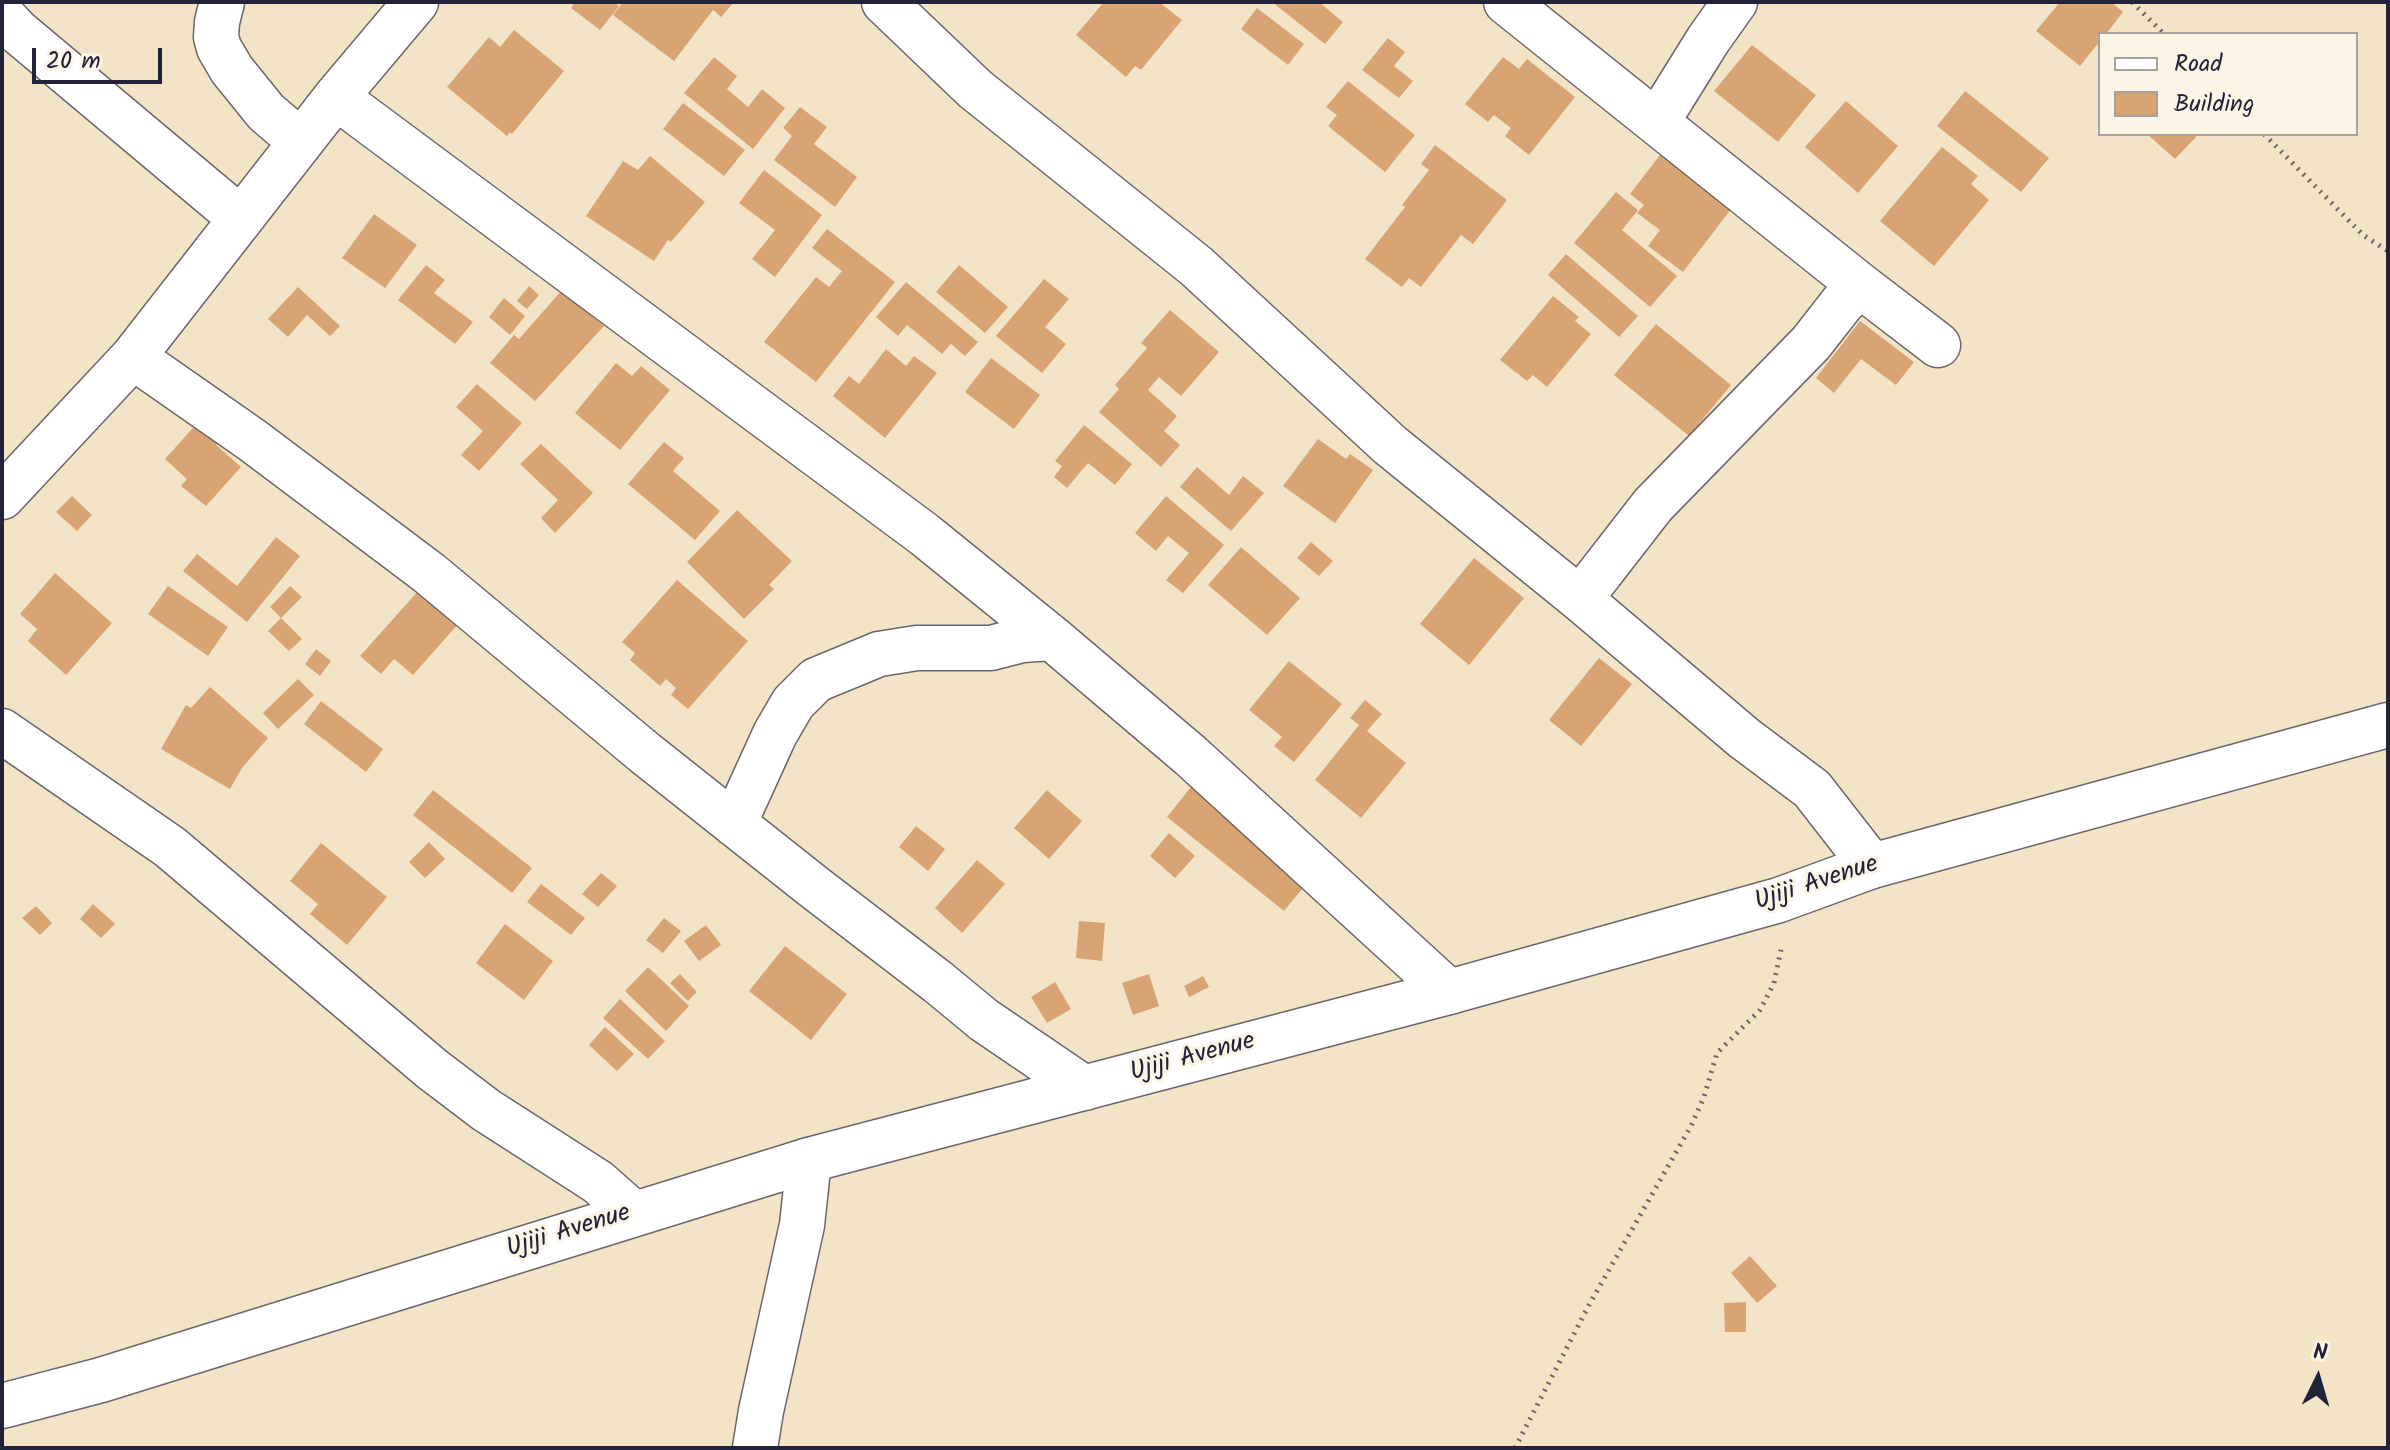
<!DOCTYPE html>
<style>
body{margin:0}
#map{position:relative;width:2390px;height:1450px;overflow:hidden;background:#f3e4c7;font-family:Kalam,sans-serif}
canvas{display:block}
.frame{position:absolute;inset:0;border:4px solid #22223b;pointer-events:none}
.legend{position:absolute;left:2098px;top:32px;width:260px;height:104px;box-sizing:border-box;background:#fcf5e5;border:2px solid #a5a1a1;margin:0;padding:10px 14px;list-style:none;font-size:24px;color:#22223b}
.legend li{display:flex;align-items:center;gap:16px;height:40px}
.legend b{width:40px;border:2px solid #a5a1a1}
.north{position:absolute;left:2278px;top:1338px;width:80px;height:80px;-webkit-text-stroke:6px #fcf5e5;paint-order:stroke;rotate:5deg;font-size:22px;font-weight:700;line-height:32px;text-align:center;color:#22223b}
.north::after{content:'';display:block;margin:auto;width:28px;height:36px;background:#22223b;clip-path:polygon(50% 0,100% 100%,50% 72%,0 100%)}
.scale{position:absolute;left:32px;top:48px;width:130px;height:36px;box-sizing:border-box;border:4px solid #22223b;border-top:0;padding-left:10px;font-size:24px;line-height:28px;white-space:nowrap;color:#22223b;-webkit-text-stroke:6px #fcf5e5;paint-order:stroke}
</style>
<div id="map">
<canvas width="2390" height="1450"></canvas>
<div class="frame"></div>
<ul class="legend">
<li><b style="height:10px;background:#fff"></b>Road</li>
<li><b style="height:22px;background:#d8a474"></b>Building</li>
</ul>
<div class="north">N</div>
<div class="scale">20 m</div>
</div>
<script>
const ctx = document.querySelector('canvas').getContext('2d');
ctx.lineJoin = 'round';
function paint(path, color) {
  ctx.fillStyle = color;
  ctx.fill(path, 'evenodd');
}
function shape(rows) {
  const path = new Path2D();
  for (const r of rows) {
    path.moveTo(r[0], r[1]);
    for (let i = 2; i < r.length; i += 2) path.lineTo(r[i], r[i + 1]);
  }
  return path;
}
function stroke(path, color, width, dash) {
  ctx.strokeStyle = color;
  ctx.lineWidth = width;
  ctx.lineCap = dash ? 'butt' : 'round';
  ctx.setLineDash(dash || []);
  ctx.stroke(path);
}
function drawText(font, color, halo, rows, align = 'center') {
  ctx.font = font + ' Kalam,sans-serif';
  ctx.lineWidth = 6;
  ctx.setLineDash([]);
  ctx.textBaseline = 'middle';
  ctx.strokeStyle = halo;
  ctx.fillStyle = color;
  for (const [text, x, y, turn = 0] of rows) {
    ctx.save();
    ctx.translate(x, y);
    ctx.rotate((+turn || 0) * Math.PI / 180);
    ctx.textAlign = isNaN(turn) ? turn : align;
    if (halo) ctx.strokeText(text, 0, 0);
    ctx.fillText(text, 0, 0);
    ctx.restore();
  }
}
const building = shape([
 [575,2,613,2,619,6,600,30,571,8],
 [623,2,734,2,721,17,713,10,674,61,613,15],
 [1104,2,1159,2,1182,20,1141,70,1135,66,1126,77,1076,35],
 [1272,2,1319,2,1343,22,1325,44],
 [2060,2,2111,2,2123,12,2106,34,2100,34,2100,41,2080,66,2036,31],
 [1257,8,1304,44,1288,65,1241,29],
 [514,30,564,71,512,134,510,132,507,136,447,87,489,37,500,47],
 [1388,38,1405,52,1394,66,1413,81,1399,98,1362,70],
 [1752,45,1816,95,1778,142,1714,91],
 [714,57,737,76,727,89,748,107,762,89,785,108,753,149,684,93],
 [1503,57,1519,69,1527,59,1575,97,1529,155,1505,136,1511,128,1494,115,1488,122,1465,104],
 [1348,81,1415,135,1385,172,1328,126,1337,115,1326,107],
 [1965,91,2049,158,2021,192,1937,126],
 [1846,101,1898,146,1858,193,1805,147],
 [683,103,745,150,724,176,663,129],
 [800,107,827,127,814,144,857,177,835,207,774,160,792,136,783,128],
 [2147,134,2193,134,2196,137,2175,159],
 [1670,142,1741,196,1683,272,1648,246,1660,230,1637,213,1644,205,1630,194],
 [1435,145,1507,200,1473,244,1461,235,1421,287,1409,278,1402,287,1365,259,1405,207,1402,205,1429,170,1421,164],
 [1942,147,1978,176,1971,184,1989,200,1934,266,1880,221],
 [650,156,705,202,671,242,668,240,654,261,586,216,623,161,638,170],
 [764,170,822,215,775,277,752,259,775,230,739,203],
 [1616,192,1638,210,1622,230,1677,276,1650,307,1574,243],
 [374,214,417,245,385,288,342,258],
 [827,229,895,282,816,382,764,342,816,277,829,287,842,271,812,248],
 [1566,254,1638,316,1619,337,1548,275],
 [426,265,445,280,434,293,473,322,455,344,398,300],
 [959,265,1008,307,985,333,936,292],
 [1044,279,1069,299,1045,327,1066,344,1042,373,996,336],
 [906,282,978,342,965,356,951,344,942,354,907,325,898,336,876,317],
 [529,286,539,295,527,309,517,301],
 [298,287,340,326,330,336,307,315,288,337,268,319],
 [562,290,604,326,535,401,490,363,514,335,519,339],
 [1553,296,1579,317,1575,321,1591,334,1547,387,1533,375,1527,381,1500,360],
 [504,298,525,316,510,335,489,317],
 [1170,310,1219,352,1181,396,1159,377,1148,390,1177,416,1164,431,1180,445,1161,467,1099,412,1119,389,1115,385,1147,348,1141,343],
 [1860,321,1914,362,1896,385,1861,359,1834,393,1816,378],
 [1656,324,1731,385,1689,436,1614,375],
 [886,349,906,366,914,356,937,373,885,438,833,396,849,376,859,384],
 [991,358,1040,395,1014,429,965,392],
 [616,363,632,376,641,366,670,390,620,450,575,413],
 [477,384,522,423,479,471,461,455,483,431,456,407],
 [201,419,222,438,216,445,241,467,206,506,181,486,187,479,165,459],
 [1084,425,1132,464,1115,485,1088,463,1067,488,1054,477,1062,466,1055,461],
 [1318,439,1346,459,1350,454,1373,470,1335,523,1283,486],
 [664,442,684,458,673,471,720,511,695,540,628,484],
 [541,444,593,493,555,533,541,518,558,500,520,464],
 [1197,467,1229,495,1243,476,1264,493,1231,531,1180,487],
 [72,496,92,515,77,531,56,512],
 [1166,496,1224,545,1183,593,1166,580,1189,553,1168,536,1156,551,1135,533],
 [737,510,792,561,769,585,774,589,744,619,687,562],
 [276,537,300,556,247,622,183,571,197,554,237,586],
 [1311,542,1333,561,1319,576,1297,558],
 [1241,547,1300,598,1267,635,1208,585],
 [1474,558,1524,598,1469,665,1420,624],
 [55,573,112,623,66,675,28,641,37,629,20,614],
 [677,580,748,641,688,709,671,695,676,688,666,679,660,686,630,660,635,653,622,642],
 [168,586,228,627,208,656,148,614],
 [290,586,302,597,281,618,270,607],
 [420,589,459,623,413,675,394,659,381,674,360,656],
 [281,618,302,639,289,651,268,631],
 [316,649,331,661,320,676,305,664],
 [1599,658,1632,684,1581,746,1549,720],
 [1289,661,1342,704,1294,762,1274,746,1282,737,1249,710],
 [298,679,314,695,278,729,263,713],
 [210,687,268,738,242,768,230,789,161,749,186,705,191,708],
 [1365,700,1382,714,1367,731,1406,763,1361,818,1315,780,1359,725,1350,718],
 [321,701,383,749,366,772,304,724],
 [1199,777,1316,872,1284,911,1167,817],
 [433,790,532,868,512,893,413,815],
 [1047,790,1082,821,1049,859,1014,828],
 [916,826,945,849,928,871,899,847],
 [1169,833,1195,856,1175,878,1150,856],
 [429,842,445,859,425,878,409,862],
 [321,843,387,897,347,945,310,914,318,904,290,881],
 [977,860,1005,884,962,933,935,908],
 [601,873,617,886,598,907,582,894],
 [541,884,585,918,571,935,527,902],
 [93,904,115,924,101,938,80,919],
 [36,906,52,923,40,935,22,918],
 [664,918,681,931,663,953,646,940],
 [1079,921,1105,923,1102,961,1076,958],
 [505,924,553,961,524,1000,476,963],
 [706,925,721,945,699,961,684,941],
 [785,946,847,994,811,1040,749,991],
 [648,967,689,1006,666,1031,625,991],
 [680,974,697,992,688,1001,670,983],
 [1149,974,1159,1006,1133,1015,1122,983],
 [1203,976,1209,987,1189,997,1184,986],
 [1055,982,1071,1009,1047,1023,1031,997],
 [620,999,665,1041,648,1059,603,1018],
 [605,1027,634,1054,617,1071,589,1045],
 [1750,1256,1777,1286,1757,1303,1731,1273],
 [1746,1302,1746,1332,1725,1332,1724,1303]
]);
const path = shape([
 [2132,2,2164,34],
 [2264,134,2363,235,2388,251],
 [1515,1448,1589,1305,1691,1126,1704,1097,1717,1053,1760,1010,1774,983,1782,945]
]);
const minor = shape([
 [222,2,217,22,216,37,219,48,232,70,266,112,301,142],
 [884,2,975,89,1196,266,1390,445,1580,599,1744,738,1812,789,1872,866],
 [1506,2,1861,286,1938,345],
 [2,15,17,31,240,218],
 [336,97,925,535,1052,638,1191,756,1449,992],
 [1657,122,1708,40,1735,2],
 [133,357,252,440,429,573,645,753,814,887,938,982,984,1020,1084,1088],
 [2,497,133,357,336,97,416,2],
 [1580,599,1653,505,1811,343,1843,302,1861,286],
 [2,731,170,847,432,1069,486,1110,598,1182,633,1213],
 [734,824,775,734,793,703,816,680,879,654,917,648,991,648,1022,640,1052,638],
 [755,1448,761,1411,802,1225,809,1160]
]);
const major = shape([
 [2,1406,101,1380,809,1160,1449,992,1779,900,1872,866,2388,725]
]);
const streetNames = [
 ["Ujiji Avenue",1817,885,-18],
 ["Ujiji Avenue",1193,1059,-15],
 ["Ujiji Avenue",569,1233,-17]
];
paint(building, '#d8a474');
stroke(minor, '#6b666c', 47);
stroke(major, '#6b666c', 47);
stroke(path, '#6b666c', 5, [2, 6]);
stroke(minor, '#fff', 44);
stroke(major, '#fff', 44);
drawText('26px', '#22223b', '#fcf5e5', streetNames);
</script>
